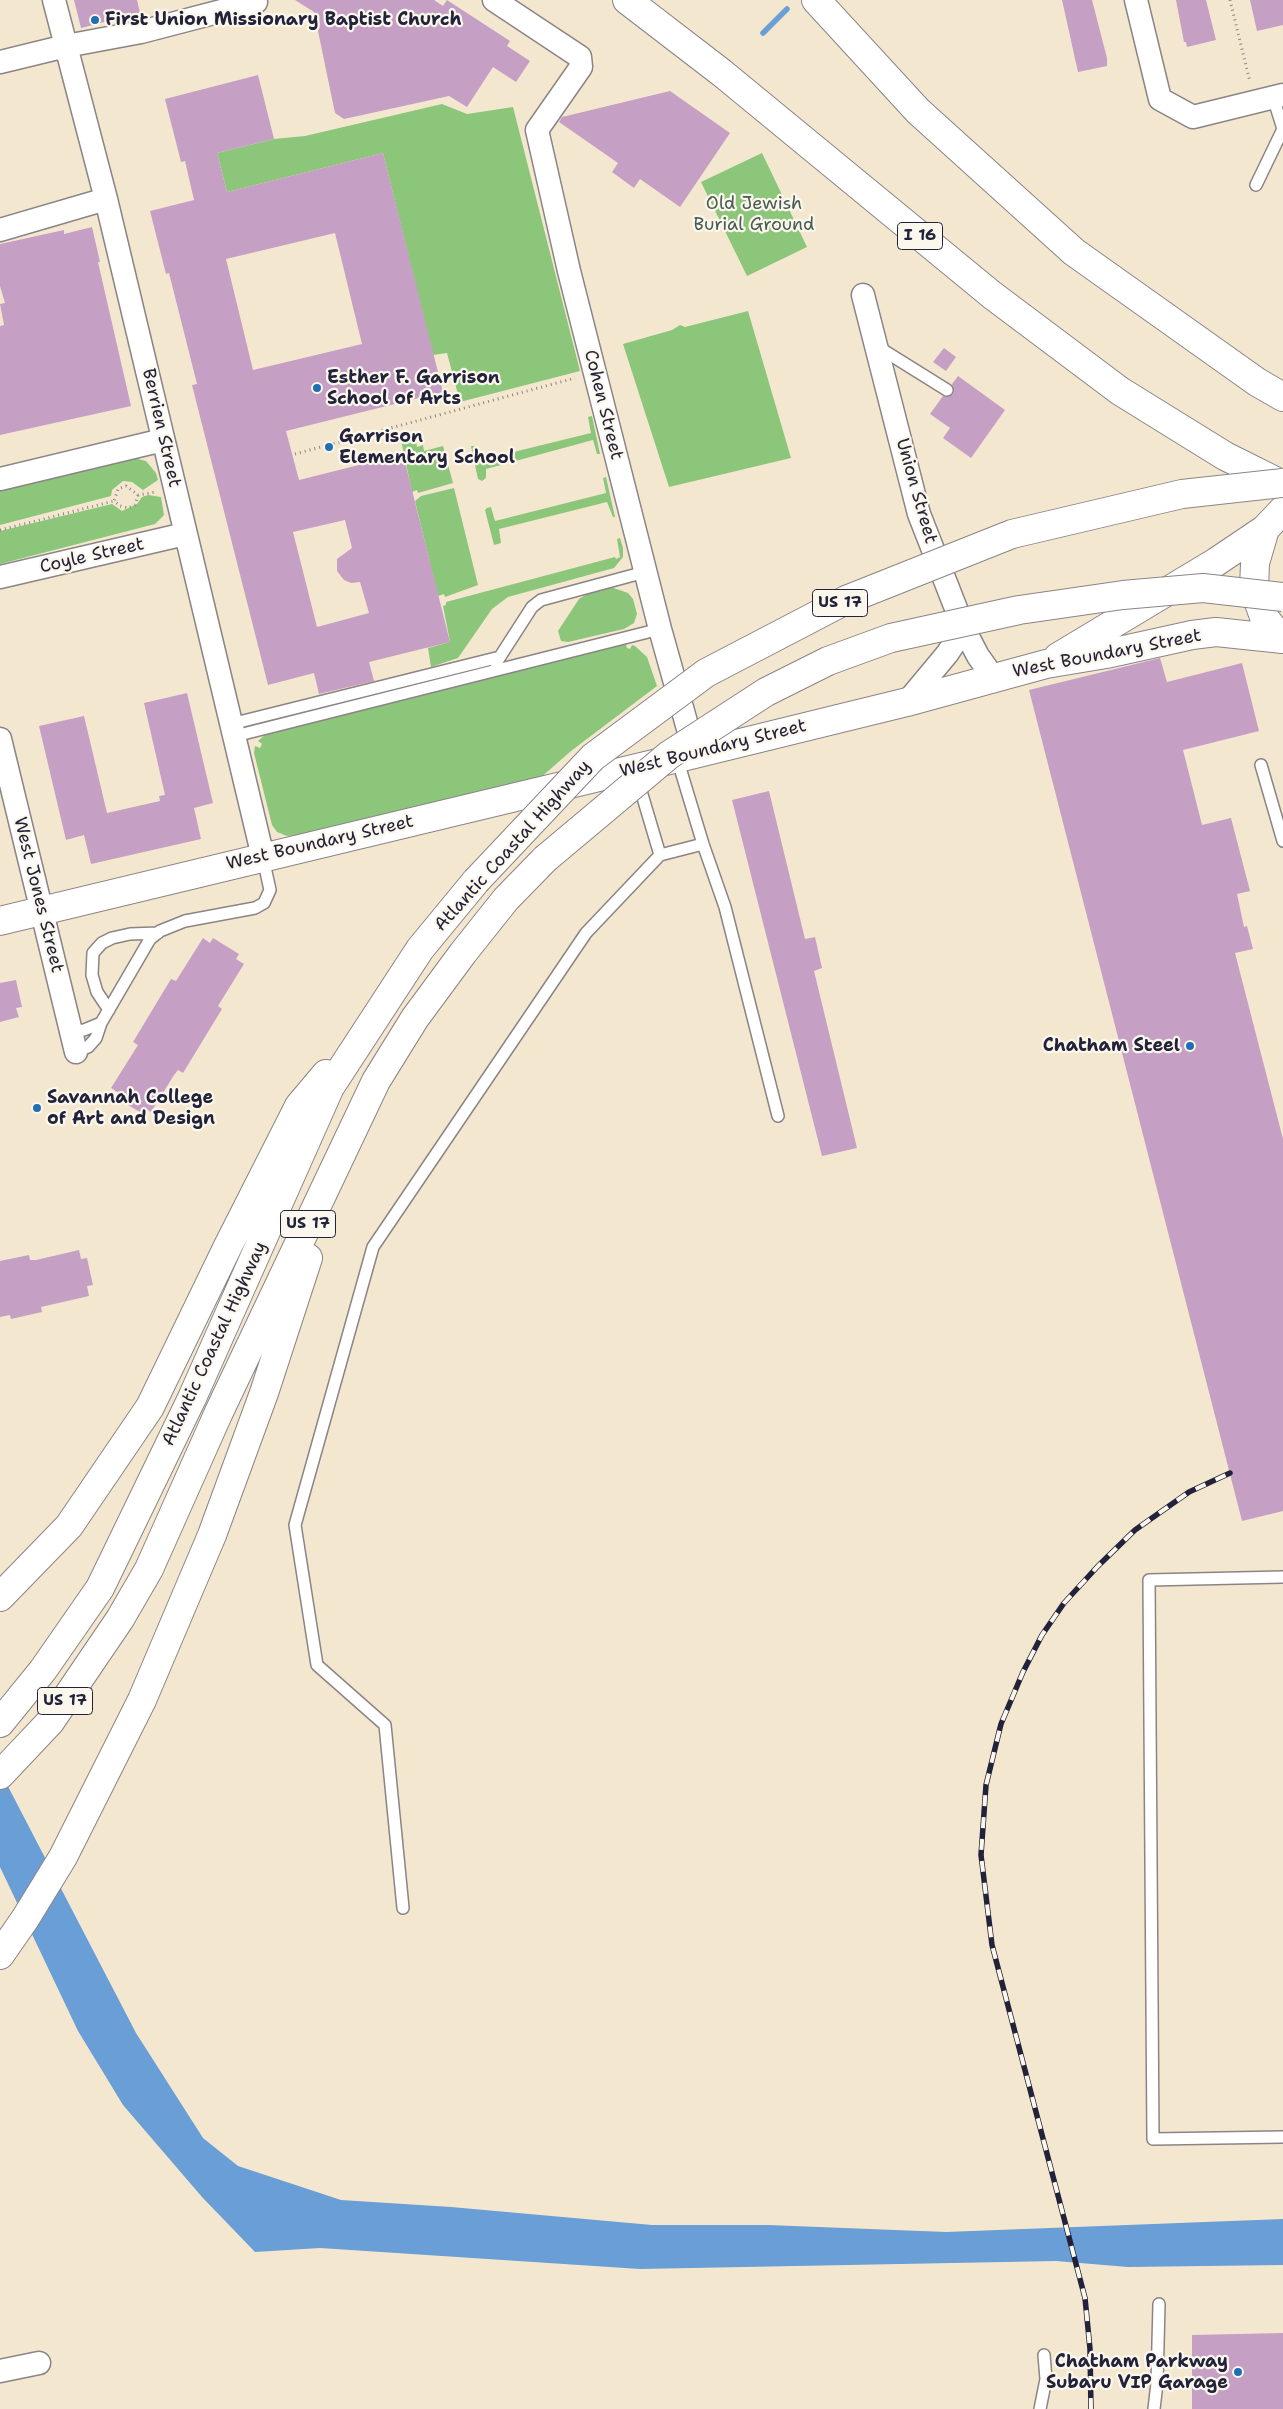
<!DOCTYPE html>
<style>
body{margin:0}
canvas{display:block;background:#f4e7cf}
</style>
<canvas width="1283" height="2409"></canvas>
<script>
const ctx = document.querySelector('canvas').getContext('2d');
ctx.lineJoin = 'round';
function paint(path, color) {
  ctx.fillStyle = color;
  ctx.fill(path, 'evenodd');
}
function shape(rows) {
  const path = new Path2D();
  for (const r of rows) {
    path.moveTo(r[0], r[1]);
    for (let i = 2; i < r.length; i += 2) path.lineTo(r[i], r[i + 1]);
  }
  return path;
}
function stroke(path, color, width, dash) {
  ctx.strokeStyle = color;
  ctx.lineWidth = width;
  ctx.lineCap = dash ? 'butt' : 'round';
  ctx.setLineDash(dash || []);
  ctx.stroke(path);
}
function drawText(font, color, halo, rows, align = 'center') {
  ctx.font = font + ' "Shantell Sans",sans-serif';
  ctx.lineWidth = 4.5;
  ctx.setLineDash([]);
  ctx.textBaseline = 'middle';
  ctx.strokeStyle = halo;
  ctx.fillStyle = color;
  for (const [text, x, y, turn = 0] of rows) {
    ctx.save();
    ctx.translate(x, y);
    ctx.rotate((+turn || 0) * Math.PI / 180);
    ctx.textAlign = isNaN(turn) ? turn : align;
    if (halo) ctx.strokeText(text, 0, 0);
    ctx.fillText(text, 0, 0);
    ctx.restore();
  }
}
const green = shape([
 [442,104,467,114,513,107,580,371,460,402,447,353,433,355,383,153,227,192,226,188,217,153,274,139,305,136],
 [762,153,807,247,747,276,701,182],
 [748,311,791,458,669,487,623,344,672,330,680,325,685,327],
 [592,416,600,454,597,454,593,440,486,469,486,478,482,481,478,479,471,446,477,446,481,460,591,433,588,417],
 [409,439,411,443,416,441,417,447,423,445,424,451,443,446,453,483,418,493,417,490,412,492,401,440],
 [134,458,146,461,156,473,158,480,143,490,132,482,123,481,112,490,111,496,0,525,0,490],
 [606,477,615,517,613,517,607,502,499,529,501,543,494,545,485,510,487,508,491,507,495,521,606,493,603,478],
 [454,488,478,585,445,597,444,594,438,596,415,501,421,496],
 [148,495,161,497,164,515,155,524,0,564,0,531,112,504,122,511,137,504,142,497],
 [620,538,623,548,623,557,614,568,508,597,492,609,458,658,431,667,428,648,450,642,443,606,446,605,446,602,615,557,616,559,620,557,617,539],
 [611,587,628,593,633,599,637,614,634,623,624,629,568,642,561,641,558,631,579,599,592,591],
 [626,644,627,648,630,649,632,645,635,646,647,657,657,686,571,751,538,780,302,835,287,836,277,832,272,825,254,753,255,746,260,748,262,744,258,741,268,732]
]);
const water = shape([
 [0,1771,136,2033,203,2138,238,2166,341,2200,451,2207,652,2225,768,2225,946,2232,1283,2219,1283,2265,1128,2267,1056,2261,640,2269,320,2248,255,2252,202,2197,123,2105,78,2031,0,1867]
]);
const stream = shape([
 [763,33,787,9]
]);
const building = shape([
 [74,0,137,0,140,13,81,28],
 [295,0,434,0,443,6,447,0,510,41,507,46,530,61,516,82,493,67,467,107,449,96,344,119,335,113,314,12],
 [1062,0,1092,0,1107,58,1107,66,1078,72],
 [1176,0,1206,0,1216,40,1187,47,1186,42,1184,42],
 [1250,0,1283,0,1283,25,1257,31],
 [258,75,274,139,217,153,227,192,383,153,443,392,286,431,299,480,403,454,450,642,369,662,374,681,319,694,314,673,268,685,192,385,197,384,169,273,166,274,150,211,194,200,185,161,181,162,165,99],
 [335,233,362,344,253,370,226,259],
 [345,520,352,548,337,559,337,571,344,580,351,583,360,582,369,613,317,627,293,532],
 [670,91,730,133,680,207,640,179,634,188,612,172,618,163,559,122,562,117],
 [92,227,100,262,98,262,131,406,0,435,0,326,4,325,0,304,5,303,0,286,0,244,64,230,64,234],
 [944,348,956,357,946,371,933,362],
 [958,376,1005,410,971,458,943,438,950,428,930,414,943,396,947,397,953,394,954,390,952,384],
 [1160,658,1167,682,1242,663,1259,731,1183,750,1202,825,1231,818,1250,891,1237,894,1244,927,1247,926,1253,949,1235,953,1283,1139,1283,1511,1242,1521,1029,690],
 [187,693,213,803,194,808,201,839,91,864,84,835,66,840,39,726,84,716,107,813,160,801,159,796,165,795,144,703],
 [769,791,805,939,815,937,822,968,814,971,857,1148,822,1156,732,800],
 [203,938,210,943,213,938,239,954,236,959,244,964,218,1006,222,1009,183,1073,178,1070,174,1075,151,1112,143,1107,140,1112,116,1098,119,1093,111,1088,138,1045,133,1042,171,979,176,981],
 [16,980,22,1007,16,1008,19,1017,0,1022,0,983],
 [79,1250,81,1259,87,1258,93,1285,87,1286,89,1296,41,1307,42,1312,11,1319,10,1315,0,1317,0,1261,29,1255,30,1260,36,1260],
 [1283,2333,1283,2409,1192,2409,1192,2335]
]);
const path = shape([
 [1230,0,1250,82],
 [295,454,575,378],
 [138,495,135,505,128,508,120,506,114,501,118,489,126,486,138,495,156,492],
 [0,530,114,501]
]);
const service = shape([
 [1256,185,1283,129,1273,97],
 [878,347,947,390],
 [496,663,532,607,541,600,645,572],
 [231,724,500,657],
 [235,736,660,629],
 [677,758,703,844,725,907,778,1116],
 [1261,765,1283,841],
 [638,781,660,855,703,844],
 [109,1010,97,992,92,975,93,953,102,943,112,938,130,934,158,933],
 [101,1023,150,939,160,931,185,921,255,908,264,903,270,890,263,858],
 [71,1031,84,1030,101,1023,96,1038,88,1047,76,1052],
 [1283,1577,1149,1580,1153,2139,1283,2137],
 [403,1908,385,1725,317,1665,295,1525,373,1247,586,933,660,855],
 [1040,2409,1046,2379,1044,2355],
 [1154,2409,1157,2383,1159,2304]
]);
const minor = shape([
 [54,0,106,199,263,857],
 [494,0,580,57,581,67,537,130,569,271,660,629,695,754],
 [1136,0,1160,99,1193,117,1283,95],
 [0,62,66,46,141,32,256,2],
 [0,230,106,199],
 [863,295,919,514,964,629,978,656,993,677],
 [0,479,163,440],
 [0,577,185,534],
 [907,702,947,654,964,629],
 [0,739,76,1052],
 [0,2371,39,2363]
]);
const secondary = shape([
 [1265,529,1255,563,1254,589,1264,617,1281,639],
 [1058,657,1216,562,1265,529,1283,510],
 [0,921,695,754,907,702,1046,664,1106,654,1192,635,1216,632,1283,639]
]);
const motorway = shape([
 [627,0,722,73,992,295,1120,391,1225,456,1283,485],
 [816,0,918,111,1074,252,1257,382,1283,397],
 [0,1597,69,1526,150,1407,228,1246,299,1106,326,1074],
 [0,1723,43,1670,100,1588,192,1398,330,1087,420,949,476,881],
 [0,1775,50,1722,120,1619,149,1569,219,1412,376,1081,415,1018,463,953,506,899,545,859],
 [0,1955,25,1919,63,1857,142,1700,212,1535,264,1393,308,1258]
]);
const rail = shape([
 [1091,2409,1090,2349,1085,2298,992,1945,981,1855,986,1785,1001,1724,1023,1672,1042,1635,1064,1603,1098,1566,1135,1530,1189,1492,1230,1473]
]);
const motorwayBridge = shape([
 [545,859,669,755,766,692,828,661,891,638,1019,610,1123,595,1203,588,1283,597],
 [476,881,593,757,706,673,846,600,1012,534,1182,494,1283,483]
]);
const markers = [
 [95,20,5,"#1f6fb2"],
 [317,388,5,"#1f6fb2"],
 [329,447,5,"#1f6fb2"],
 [1190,1046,5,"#1f6fb2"],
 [37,1108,5,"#1f6fb2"],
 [1238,2372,5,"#1f6fb2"]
];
const shields = [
 [920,236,45],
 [840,603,55],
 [308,1224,55],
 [65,1701,55]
];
const shieldNames = [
 ["I 16",920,236],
 ["US 17",840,603],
 ["US 17",308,1224],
 ["US 17",65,1701]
];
const poiNames = [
 ["First Union Missionary Baptist Church",105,20],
 ["Esther F. Garrison",327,378],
 ["School of Arts",327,399],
 ["Garrison",339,437],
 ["Elementary School",339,458],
 ["Chatham Steel",1180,1046,"right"],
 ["Savannah College",47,1098],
 ["of Art and Design",47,1119],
 ["Chatham Parkway",1228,2362,"right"],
 ["Subaru VIP Garage",1228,2383,"right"]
];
const parkNames = [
 ["Old Jewish",754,204],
 ["Burial Ground",754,225]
];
const streetNames = [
 ["Cohen Street",603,405,76],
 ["Berrien Street",161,428,77],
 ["Union Street",916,491,74],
 ["Coyle Street",92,556,-13],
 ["West Boundary Street",1107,654,-11],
 ["West Boundary Street",713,749,-14],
 ["West Boundary Street",320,843,-13],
 ["Atlantic Coastal Highway",513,846,-48],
 ["West Jones Street",38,895,76],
 ["Atlantic Coastal Highway",215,1344,-65]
];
paint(green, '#8cc67a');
paint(water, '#6a9ed6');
stroke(stream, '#6a9ed6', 5.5);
paint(building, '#c69fc5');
stroke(service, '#8b8485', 14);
stroke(minor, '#8b8485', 25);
stroke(secondary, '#8b8485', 30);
stroke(motorway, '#8b8485', 30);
stroke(path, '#8b8485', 3, [1, 4]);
stroke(service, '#fff', 11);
stroke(minor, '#fff', 22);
stroke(secondary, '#fff', 28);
stroke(motorway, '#fff', 28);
stroke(rail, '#22223b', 5.5);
stroke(rail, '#fbf7ec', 4, [11]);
stroke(motorwayBridge, '#8b8485', 30, []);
stroke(motorwayBridge, '#fff', 28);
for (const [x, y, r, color] of markers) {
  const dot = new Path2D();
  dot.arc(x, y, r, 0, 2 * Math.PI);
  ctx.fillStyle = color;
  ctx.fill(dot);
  stroke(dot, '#fbf7ec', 2);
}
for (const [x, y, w] of shields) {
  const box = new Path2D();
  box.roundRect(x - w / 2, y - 13.5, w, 27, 4);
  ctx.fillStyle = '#fbf7ec';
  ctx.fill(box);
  stroke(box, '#22223b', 1);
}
drawText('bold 16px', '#22223b', null, shieldNames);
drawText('bold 18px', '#22223b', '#fbf7ec', poiNames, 'left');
drawText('18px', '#475b51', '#fbf7ec', parkNames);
drawText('18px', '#22223b', '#fbf7ec', streetNames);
</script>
